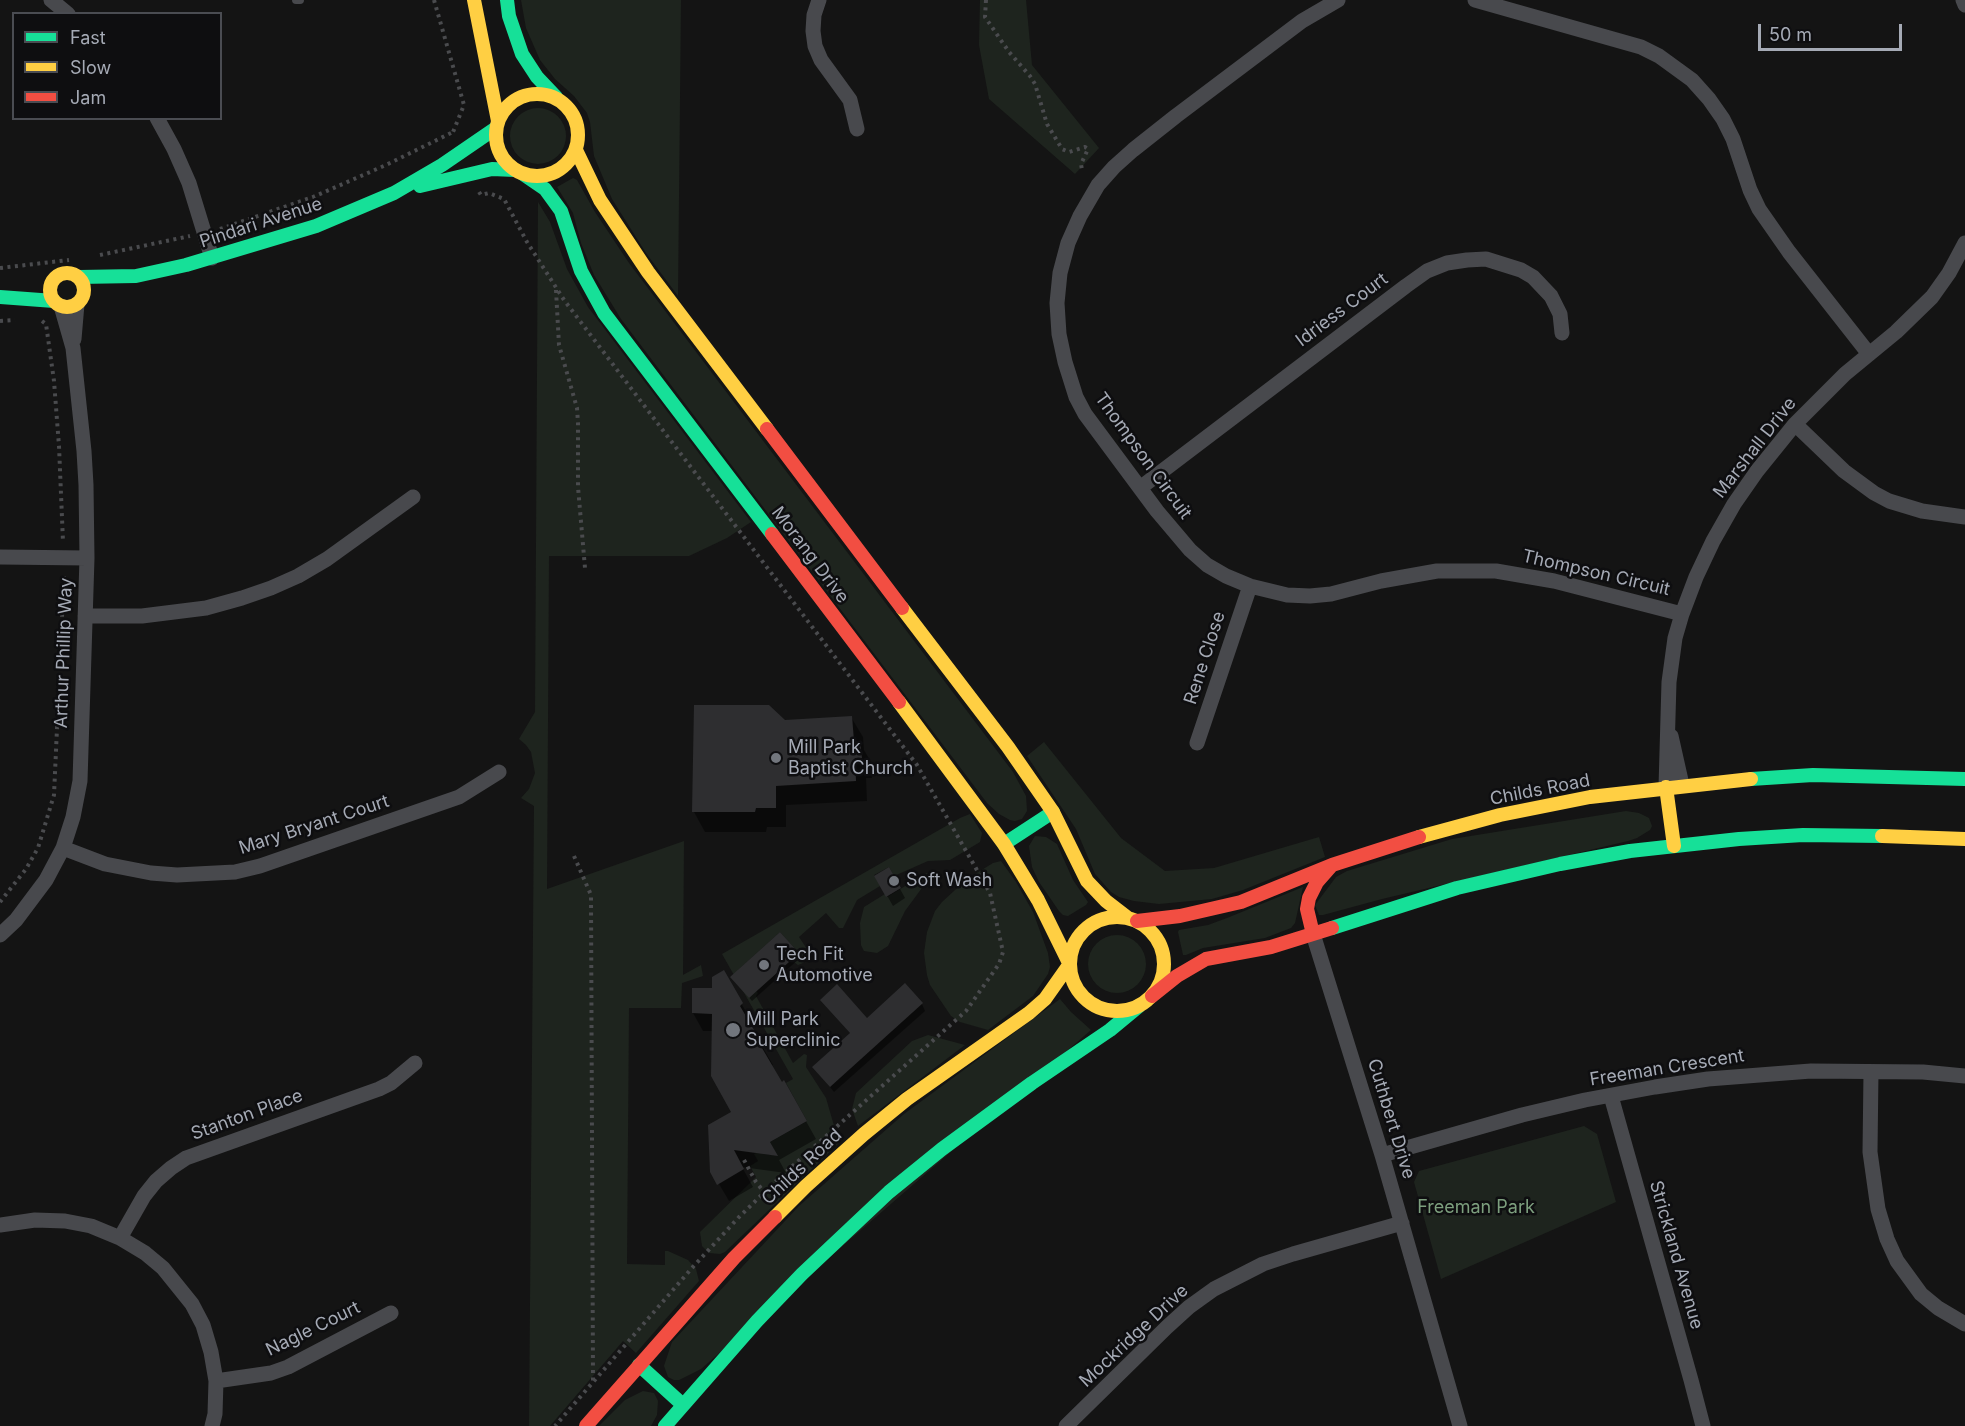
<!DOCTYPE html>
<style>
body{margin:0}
#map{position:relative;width:1965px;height:1426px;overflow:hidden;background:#141414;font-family:Inter,sans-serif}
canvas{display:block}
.legend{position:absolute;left:12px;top:12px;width:210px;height:108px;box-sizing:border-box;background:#0e0e10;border:2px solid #4a4c52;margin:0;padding:8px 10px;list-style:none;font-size:18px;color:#a5aab5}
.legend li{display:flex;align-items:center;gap:12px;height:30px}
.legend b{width:30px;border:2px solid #4a4c52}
.scale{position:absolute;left:1758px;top:24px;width:144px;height:27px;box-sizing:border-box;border:3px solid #a5aab5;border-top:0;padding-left:8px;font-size:18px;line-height:21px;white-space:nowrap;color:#a5aab5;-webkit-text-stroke:4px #0e0e10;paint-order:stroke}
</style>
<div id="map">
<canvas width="1965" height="1426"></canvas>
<ul class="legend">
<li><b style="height:8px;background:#16e098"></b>Fast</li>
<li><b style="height:8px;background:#ffcf43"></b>Slow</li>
<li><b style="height:8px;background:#f24e42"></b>Jam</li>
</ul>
<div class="scale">50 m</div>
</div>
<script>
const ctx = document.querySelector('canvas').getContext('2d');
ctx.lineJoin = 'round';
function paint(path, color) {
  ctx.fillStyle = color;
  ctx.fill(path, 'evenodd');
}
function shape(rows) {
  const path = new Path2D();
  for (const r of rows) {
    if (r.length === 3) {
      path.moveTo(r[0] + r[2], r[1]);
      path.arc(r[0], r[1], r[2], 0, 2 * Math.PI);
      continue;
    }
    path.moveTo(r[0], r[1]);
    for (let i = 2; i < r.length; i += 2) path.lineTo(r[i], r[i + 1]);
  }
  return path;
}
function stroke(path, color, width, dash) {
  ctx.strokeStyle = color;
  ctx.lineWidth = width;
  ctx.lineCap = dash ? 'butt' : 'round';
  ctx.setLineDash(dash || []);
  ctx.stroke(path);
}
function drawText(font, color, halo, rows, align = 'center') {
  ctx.font = font + ' Inter,sans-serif';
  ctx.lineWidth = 5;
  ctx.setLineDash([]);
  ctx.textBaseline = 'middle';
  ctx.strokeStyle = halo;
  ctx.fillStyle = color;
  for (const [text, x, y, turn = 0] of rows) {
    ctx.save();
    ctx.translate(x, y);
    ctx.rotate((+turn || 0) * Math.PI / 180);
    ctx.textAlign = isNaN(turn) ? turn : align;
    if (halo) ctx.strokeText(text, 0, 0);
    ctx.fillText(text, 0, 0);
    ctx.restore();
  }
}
const green = shape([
 [521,0,681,0,678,296,646,253,612,199,594,156,590,122,587,113,574,96,555,79,540,60,526,28],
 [980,0,1026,0,1032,65,1099,148,1075,174,989,99,979,45],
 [538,136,28],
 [573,178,577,180,595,212,629,263,1013,772,1026,796,1027,811,1022,819,1015,821,1010,820,999,814,987,803,621,319,594,275,581,243,573,213,557,187],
 [538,202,550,222,567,269,588,307,751,522,727,538,689,556,549,556,547,889,684,841,683,975,701,965,703,976,682,983,681,1008,629,1008,627,1264,665,1265,665,1251,668,1251,688,1260,696,1269,699,1281,636,1353,623,1341,550,1426,529,1426,534,806,521,798,529,789,535,773,531,752,526,745,519,739,535,712],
 [1044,742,1121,838,1165,871,1214,868,1319,837,1325,857,1243,890,1212,899,1159,904,1134,901,1119,897,1111,892,1095,874,1076,829,1027,756],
 [1626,811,1639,813,1649,818,1652,826,1650,830,1637,838,1628,841,1382,899,1323,915,1319,915,1315,905,1336,877,1347,871,1452,839],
 [970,814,982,833,980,842,950,860,928,861,894,876,889,867,874,875,880,886,857,900,843,928,839,928,826,913,799,937,809,952,808,959,803,963,798,965,791,960,799,953,780,932,738,970,758,993,756,996,793,1063,804,1054,807,1055,806,1067,826,1098,839,1143,725,1252,720,1254,709,1253,702,1246,700,1232,756,1177,750,1166,758,1161,754,1154,761,1150,764,1154,769,1155,775,1152,770,1142,807,1121,786,1083,793,1079,722,954,960,818],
 [1035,836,1046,837,1057,844,1073,880,1088,902,1086,905,1068,916,1063,915,1059,911,1039,882,1032,867,1029,846],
 [1001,861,1016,882,1033,912,1048,953,1050,967,1048,974,1033,996,988,1030,960,1022,951,1016,930,985,927,975,924,953,927,932,935,911,942,902,967,879,993,863],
 [927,873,930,877,905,911,888,946,877,953,864,951,861,945,860,923,864,907,885,894,887,897,912,882,911,880],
 [1303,887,1295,923,1291,928,1265,938,1203,948,1186,955,1183,955,1178,932,1179,930,1208,925,1227,918],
 [1117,964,29],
 [1060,999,1071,1012,1091,1030,701,1369,679,1380,674,1380,668,1377,664,1366,672,1342,799,1206,904,1114],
 [928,1035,965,1045,858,1126,852,1109,856,1093,912,1041],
 [1584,1126,1597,1134,1616,1202,1441,1279,1414,1182,1419,1171],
 [643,1391,654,1393,658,1401,657,1415,651,1426,599,1426,625,1400]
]);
const shadow = shape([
 [851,717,863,737,864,750,871,762,872,778,866,778,867,801,786,805,786,827,767,827,766,832,705,832,694,812,785,722],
 [889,869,905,898,893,906,876,876],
 [798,954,800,958,752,1001,735,981],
 [723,972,752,1022,749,1024,773,1065,771,1066,781,1084,784,1082,816,1139,779,1160,786,1173,742,1167,753,1187,729,1201,712,1172,733,1112,713,1031,703,1031,693,1013,713,990],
 [822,1000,867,1020,922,1004,925,1011,834,1092,814,1067,851,1034]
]);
const building = shape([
 [694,705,769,705,785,720,852,716,854,741,860,741,862,758,855,758,856,781,776,786,776,808,756,808,755,812,692,812],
 [889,867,901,888,886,897,874,876],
 [780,932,799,953,749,998,730,977],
 [724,970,743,1003,740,1006,764,1047,762,1048,782,1082,784,1080,807,1121,770,1142,778,1156,734,1150,744,1169,717,1185,710,1172,708,1125,731,1112,711,1076,712,1014,692,1013,692,988,712,988,712,977],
 [905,983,923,1003,830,1087,812,1067,850,1033,820,1000,837,984,867,1018]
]);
const path = shape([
 [434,0,464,105,453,132],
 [986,0,985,17,1009,52,1030,76,1035,84,1047,124,1062,149,1069,152,1085,147,1088,149,1081,164,1082,170],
 [479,192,481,195,489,193,504,199,527,242,564,300,917,765,990,893,1003,952,999,964,966,1011,777,1180,739,1217,692,1268,555,1426],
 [220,229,313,197,386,165,451,133],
 [100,255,190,236],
 [0,268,69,260],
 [556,290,559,345,577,408,578,423,578,487,585,568],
 [0,321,15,320],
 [42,321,46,324,54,381,59,446,63,542],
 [574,856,591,895,593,1381],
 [0,902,26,869,38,848,54,795,64,573],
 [744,1160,756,1182,764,1192]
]);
const lane = shape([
 [296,0,300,0]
]);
const street = shape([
 [51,0,68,14],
 [819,0,814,15,813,31,815,46,821,60,850,100,857,129],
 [1338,0,1302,21,1176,116,1133,150,1114,167,1098,185,1080,216,1068,243,1060,273,1057,303,1059,334,1065,362,1076,397,1085,414,1157,511,1190,550,1207,565,1226,576,1250,586,1287,595,1310,596,1331,594,1381,581,1437,571,1496,571,1554,581,1682,614],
 [1475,0,1641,47,1659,56,1692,80,1709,99,1723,119,1733,139,1750,190,1759,209,1789,252,1869,354],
 [1963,0,1965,5],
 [157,118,174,149,189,183,212,258],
 [74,339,77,304],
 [1795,424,1844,471,1874,493,1889,501,1922,511,1965,517],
 [1140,488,1406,286,1427,271,1447,263,1467,260,1486,259,1521,270,1533,277,1551,296,1560,314,1562,333],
 [0,557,87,558],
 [85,616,142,616,206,608,242,598,271,588,298,576,327,559,413,497],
 [1671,736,1682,785],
 [1197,743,1250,586],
 [1666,787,1669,682,1675,638,1682,614,1696,577,1713,541,1734,504,1757,471,1795,424,1845,374,1896,332,1932,297,1949,273,1965,243],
 [63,848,105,864,151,873,177,875,235,872,260,866,459,797,499,772],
 [1313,934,1382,1155,1460,1426],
 [0,935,16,920,46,880,63,848,73,817,80,781,87,558,86,485,84,451,73,348,61,306],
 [1871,1072,1870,1152,1878,1209,1887,1239,1897,1261,1921,1294,1938,1308,1965,1324],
 [1611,1096,1691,1380,1703,1426],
 [1382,1155,1522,1115,1585,1100,1655,1087,1708,1079,1811,1071,1923,1072,1965,1076],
 [0,1225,35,1220,65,1221,91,1226,120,1238,145,1253,163,1268,192,1304,203,1325,211,1352,216,1381,215,1414,212,1426],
 [120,1238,144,1196,156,1181,171,1168,186,1158,379,1089,391,1083,415,1063],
 [216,1381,271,1373,288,1367,391,1313],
 [1066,1426,1167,1327,1189,1307,1214,1289,1263,1264,1293,1254,1402,1223]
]);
const fast = shape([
 [507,0,509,16,522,54,537,77,556,97],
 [523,174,545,189,561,211,581,271,604,313,772,534],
 [420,186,492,169,515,170],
 [79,277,136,276,186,265,316,226,394,193,442,165,496,128],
 [0,297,54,301],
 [1751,779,1813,775,1965,779],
 [1004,844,1053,812],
 [1332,928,1457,888,1560,864,1630,851,1739,839,1803,835,1882,836],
 [639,1365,683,1405],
 [665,1426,757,1321,802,1274,889,1192,942,1149,1032,1083,1110,1030,1139,1006]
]);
const slow = shape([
 [474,0,498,121],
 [537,135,41],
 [576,150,600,200,648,272,767,429],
 [67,290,17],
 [902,608,1008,747,1053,812,1087,881,1106,901,1128,918],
 [899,702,1004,844,1038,900,1069,963],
 [1666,787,1674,846],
 [1882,836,1965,839],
 [1419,837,1500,815,1590,797,1751,779],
 [1117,964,47],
 [775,1217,806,1186,864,1134,907,1099,1029,1013,1045,999,1069,965]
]);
const jam = shape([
 [767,429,902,608],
 [772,534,899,702],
 [1137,921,1180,916,1241,902,1332,865,1419,837],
 [1313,934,1307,909,1309,898,1317,882,1332,865],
 [1152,996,1177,976,1206,959,1271,947,1332,928],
 [586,1426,734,1258,775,1217]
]);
const markers = [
 [776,758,6,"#72767d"],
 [894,881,6,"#72767d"],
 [764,965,6,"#72767d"],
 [733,1030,8,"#72767d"]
];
const streetNames = [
 ["Pindari Avenue",261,223,-18],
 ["Idriess Court",1342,310,-37],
 ["Marshall Drive",1755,448,-52],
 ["Thompson Circuit",1143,456,54],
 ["Morang Drive",810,555,53],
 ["Thompson Circuit",1596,573,13],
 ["Arthur Phillip Way",64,653,-88],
 ["Rene Close",1205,658,-72],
 ["Childs Road",1540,790,-11],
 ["Mary Bryant Court",314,825,-18],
 ["Freeman Crescent",1667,1068,-9],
 ["Stanton Place",247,1115,-20],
 ["Cuthbert Drive",1391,1119,73],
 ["Childs Road",802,1167,-43],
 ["Strickland Avenue",1676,1255,74],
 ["Nagle Court",313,1329,-26],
 ["Mockridge Drive",1134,1336,-43]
];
const poiNames = [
 ["Mill Park",788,748],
 ["Baptist Church",788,769],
 ["Soft Wash",906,881],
 ["Tech Fit",776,955],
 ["Automotive",776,976],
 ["Mill Park",746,1020],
 ["Superclinic",746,1041]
];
const parkNames = [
 ["Freeman Park",1476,1208]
];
paint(green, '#1e241e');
paint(shadow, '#0007');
paint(building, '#2e2e30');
stroke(path, '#4a4b4e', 4, [3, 4.5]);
stroke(lane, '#48494d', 8);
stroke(street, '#48494d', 15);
stroke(fast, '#16e098', 14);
stroke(slow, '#ffcf43', 14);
stroke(jam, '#f24e42', 14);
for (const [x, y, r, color] of markers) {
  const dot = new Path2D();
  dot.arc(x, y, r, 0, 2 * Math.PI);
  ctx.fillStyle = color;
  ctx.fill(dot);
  stroke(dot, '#0e0e10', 2);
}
drawText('18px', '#a5aab5', '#0e0e10', streetNames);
drawText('18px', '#a5aab5', '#0e0e10', poiNames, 'left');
drawText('18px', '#7d9f7e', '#0e0e10', parkNames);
</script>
